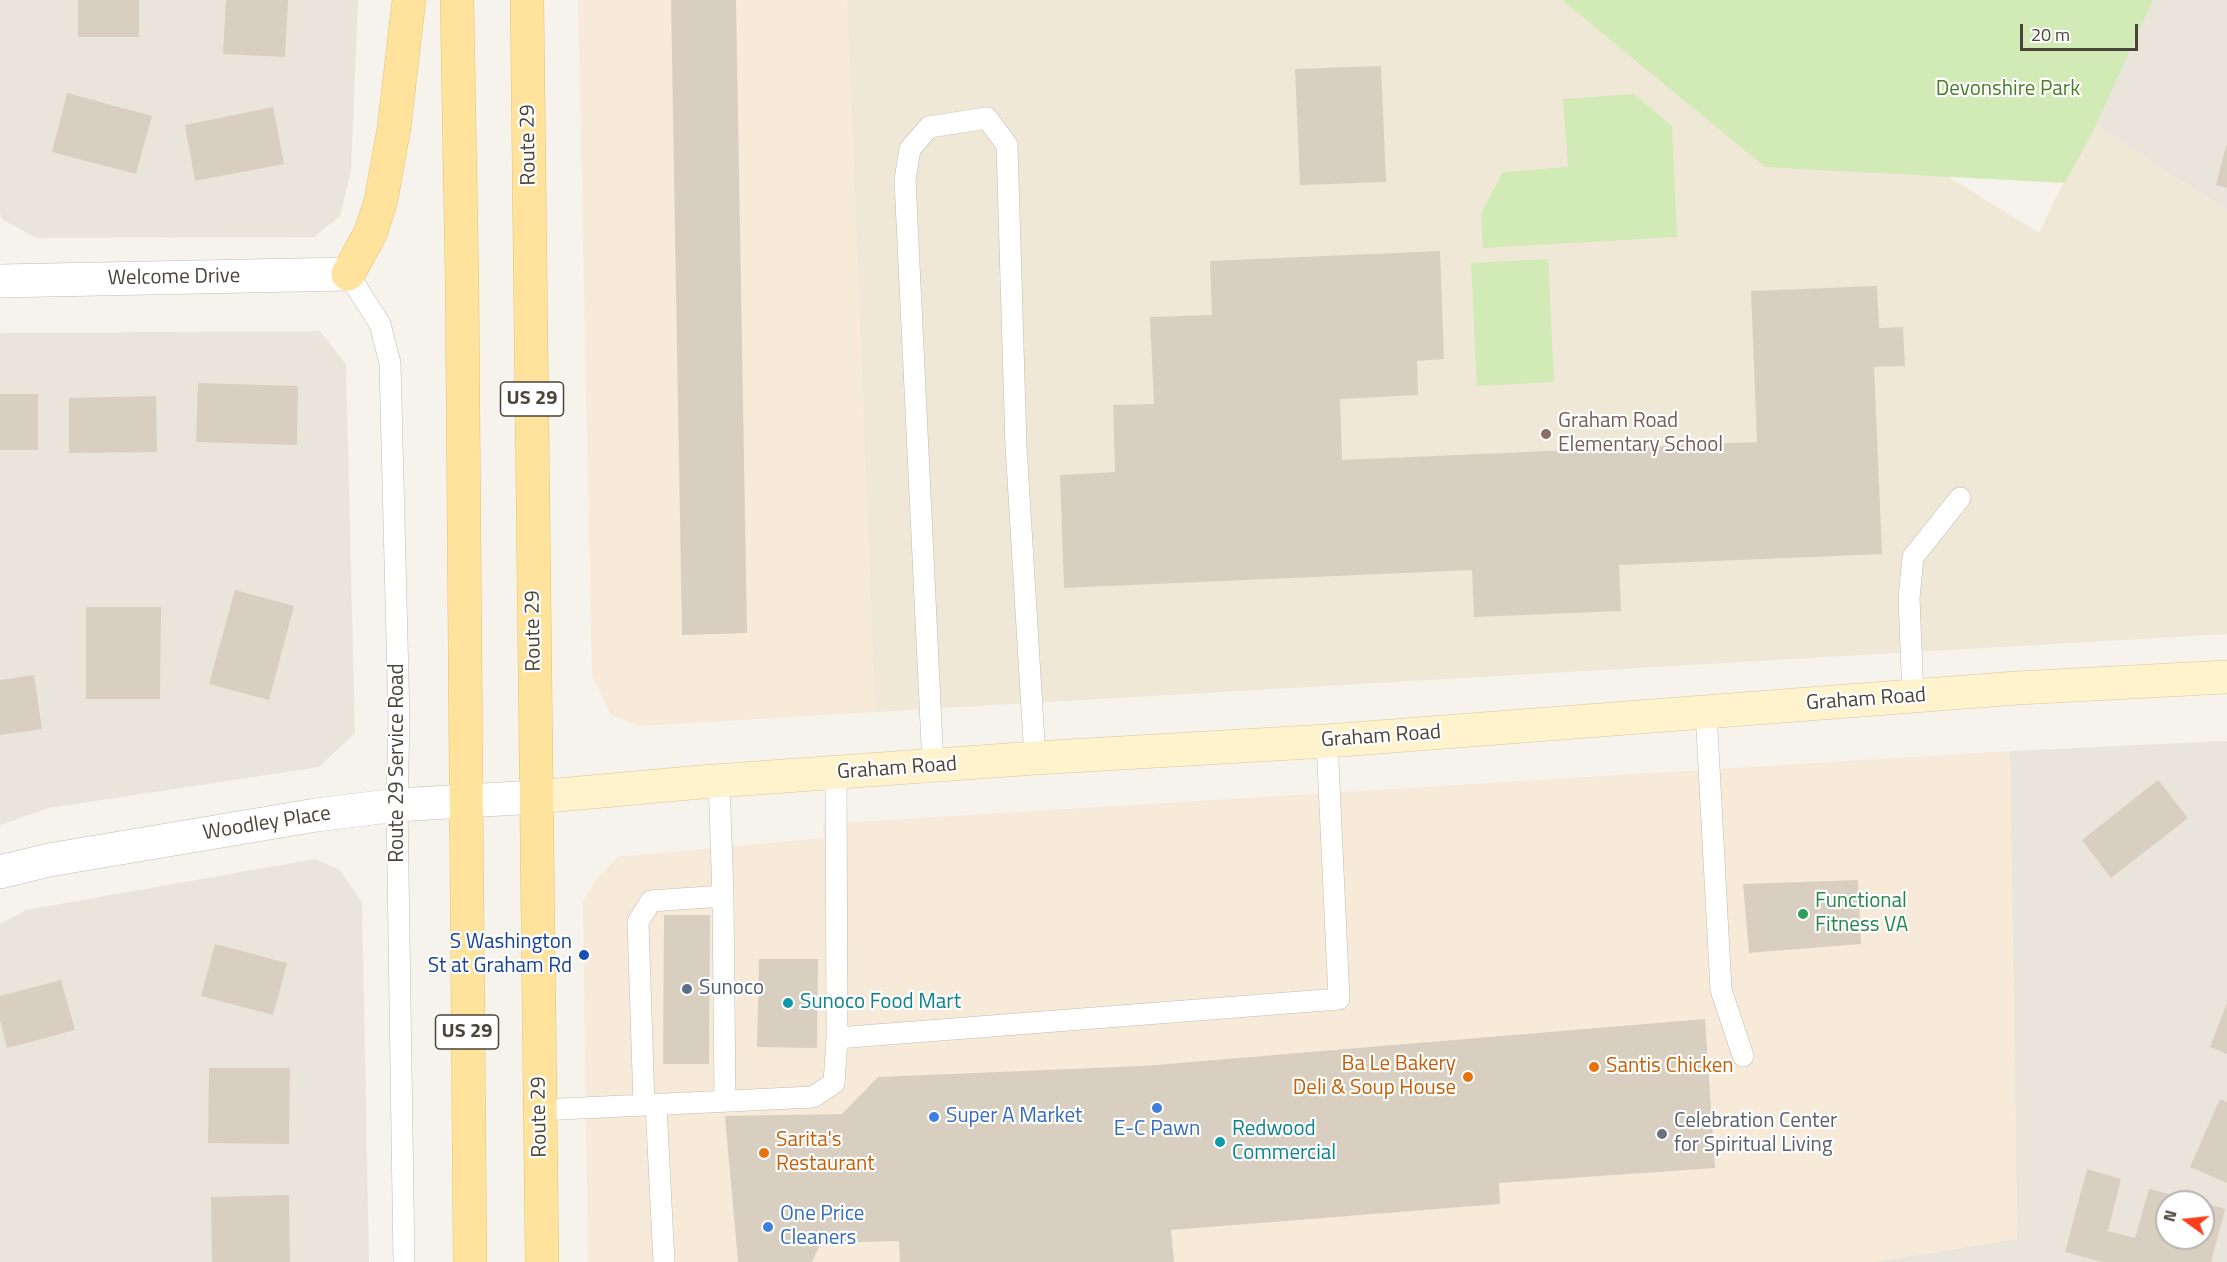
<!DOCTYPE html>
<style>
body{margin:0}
#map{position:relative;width:2227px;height:1262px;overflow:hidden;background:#f6f3ec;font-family:"Titillium Web",sans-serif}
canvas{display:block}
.north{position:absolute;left:2155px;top:1190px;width:60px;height:60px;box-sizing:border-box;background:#fff;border:2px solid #b7b4b0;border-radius:50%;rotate:285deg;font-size:16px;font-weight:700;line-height:24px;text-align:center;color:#4b4439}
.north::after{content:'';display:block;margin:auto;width:21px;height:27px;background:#fc3f1d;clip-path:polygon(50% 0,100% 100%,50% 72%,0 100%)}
.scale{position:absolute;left:2020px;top:24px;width:118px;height:27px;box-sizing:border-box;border:3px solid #4b4439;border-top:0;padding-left:8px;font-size:18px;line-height:21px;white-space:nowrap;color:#4b4439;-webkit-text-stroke:4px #fff;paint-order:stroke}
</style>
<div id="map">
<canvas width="2227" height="1262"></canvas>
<div class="north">N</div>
<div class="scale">20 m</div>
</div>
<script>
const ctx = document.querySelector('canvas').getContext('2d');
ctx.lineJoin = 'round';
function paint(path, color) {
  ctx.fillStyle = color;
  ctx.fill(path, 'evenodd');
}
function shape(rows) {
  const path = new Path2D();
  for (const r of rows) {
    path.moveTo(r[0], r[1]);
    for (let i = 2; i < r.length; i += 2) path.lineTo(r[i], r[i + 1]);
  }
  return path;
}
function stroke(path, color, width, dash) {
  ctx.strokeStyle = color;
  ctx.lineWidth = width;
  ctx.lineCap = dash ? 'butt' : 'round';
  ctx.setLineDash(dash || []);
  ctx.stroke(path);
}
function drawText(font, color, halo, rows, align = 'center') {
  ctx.font = font + ' "Titillium Web",sans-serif';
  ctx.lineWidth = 4.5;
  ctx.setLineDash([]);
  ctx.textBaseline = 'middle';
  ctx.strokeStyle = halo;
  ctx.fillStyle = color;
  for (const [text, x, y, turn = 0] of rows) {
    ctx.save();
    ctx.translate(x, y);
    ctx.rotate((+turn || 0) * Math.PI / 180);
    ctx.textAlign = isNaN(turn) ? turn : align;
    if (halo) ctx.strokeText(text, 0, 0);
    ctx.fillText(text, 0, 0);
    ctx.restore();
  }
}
const residential = shape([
 [0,0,358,0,351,171,340,216,314,237,37,238,3,220,0,214],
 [2149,0,2227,0,2227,210,2092,123],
 [320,331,346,364,355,733,319,767,49,808,0,825,0,333],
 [2227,741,2227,1262,1872,1262,2017,1239,2010,751],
 [2167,1202,2203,1202,2203,1238,2167,1238],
 [315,859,339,869,362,902,369,1262,0,1262,0,924,26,910]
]);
const commercial = shape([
 [578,0,847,0,875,712,640,726,611,715,592,676],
 [2010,751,2017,1239,1872,1262,588,1262,583,903,595,880,617,857,824,838,823,824]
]);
const education = shape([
 [847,0,1663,0,2039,233,2092,123,2227,210,2227,634,875,712]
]);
const green = shape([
 [1562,0,2153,0,2097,123,2065,183,1765,167],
 [1634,94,1672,126,1677,237,1483,248,1481,213,1503,172,1568,167,1563,99],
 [1548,259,1554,382,1477,386,1471,263]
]);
const building = shape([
 [78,0,139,0,139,37,78,37],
 [226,0,288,0,285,57,223,54],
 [671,0,736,0,747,633,682,635],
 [1381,66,1386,182,1300,185,1295,69],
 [67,93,152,116,136,174,52,152],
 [273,107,284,164,195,181,185,125],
 [2226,146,2227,146,2227,188,2216,185],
 [1440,251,1444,359,1417,361,1418,395,1340,399,1342,460,1757,442,1751,291,1877,286,1879,328,1903,327,1905,366,1874,367,1882,554,1619,565,1621,611,1474,617,1472,570,1064,588,1060,475,1115,472,1113,405,1154,404,1150,317,1212,315,1210,261],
 [198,383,298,386,297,445,196,442],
 [0,394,38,394,38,450,0,450],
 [156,396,157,452,69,453,69,398],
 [235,590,294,606,269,700,209,684],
 [86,607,161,607,160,699,86,699],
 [34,675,42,729,0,735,0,680],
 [2158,780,2188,818,2111,878,2082,840],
 [1858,880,1861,944,1749,953,1743,884],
 [664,915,710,915,709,1064,663,1064],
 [215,944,287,963,273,1015,201,996],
 [759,959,818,959,817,1048,757,1047],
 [61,980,75,1030,7,1048,0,1020,0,996],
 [2227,1003,2227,1054,2210,1047],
 [1705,1019,1715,1168,1499,1183,1500,1204,1171,1230,1174,1262,900,1262,899,1241,821,1243,812,1262,738,1262,725,1116,842,1114,878,1077,1143,1066],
 [209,1068,290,1068,289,1144,208,1143],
 [2220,1099,2227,1102,2227,1183,2190,1167],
 [2087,1169,2121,1179,2108,1231,2135,1238,2149,1189,2196,1201,2167,1202,2167,1238,2203,1238,2203,1203,2225,1209,2211,1262,2102,1262,2065,1252],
 [289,1195,290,1262,212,1262,211,1197]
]);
const lane = shape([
 [348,274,380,324,390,363,399,719,397,805,404,1262],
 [1913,697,1909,598,1913,557,1960,498],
 [1706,711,1721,990,1743,1056],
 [933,766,905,180,910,149,929,127,987,118,1007,145,1016,446,1035,758],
 [836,773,837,1038,1339,999,1327,741],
 [723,896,725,1101],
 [644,1105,638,922,651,901,723,896,719,780],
 [656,1105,664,1262],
 [540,1110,813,1097,834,1083,837,1038]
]);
const street = shape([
 [0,281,348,274],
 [0,872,49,860,316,815,397,805,536,797]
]);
const secondary = shape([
 [536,797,701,782,1035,758,1327,741,2017,688,2227,677]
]);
const primary = shape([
 [457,0,462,283,470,1262],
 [527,0,542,1262],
 [348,274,371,232,381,200,394,128,409,0]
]);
const markers = [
 [1546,434,6,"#8d6e63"],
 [1803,914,6,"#2e9e5b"],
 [584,955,6,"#1a4fb4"],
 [687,989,6,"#5c6f8a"],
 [788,1003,6,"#0f9aa8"],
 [1594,1067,6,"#e8710a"],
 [1468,1077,6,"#e8710a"],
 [1157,1108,6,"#3f7fe0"],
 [934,1117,6,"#3f7fe0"],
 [1662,1134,6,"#6b7280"],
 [1220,1142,6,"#0f9aa8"],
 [764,1153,6,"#e8710a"],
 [768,1227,6,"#3f7fe0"]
];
const shields = [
 [532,399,63],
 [467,1032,63]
];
const shieldNames = [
 ["US 29",532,399],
 ["US 29",467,1032]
];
const parkNames = [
 ["Devonshire Park",2008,90]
];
const streetNames = [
 ["Route 29",529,145,-91],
 ["Welcome Drive",174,278,-1],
 ["Route 29",534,631,-91],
 ["Graham Road",1866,700,-4],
 ["Graham Road",1381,737,-4],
 ["Route 29 Service Road",398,763,-90],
 ["Graham Road",897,769,-4],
 ["Woodley Place",267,824,-9],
 ["Route 29",540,1117,-91]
];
const educationNames = [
 ["Graham Road",1558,422],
 ["Elementary School",1558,446]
];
const leisureNames = [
 ["Functional",1815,902],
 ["Fitness VA",1815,926]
];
const transitNames = [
 ["S Washington",572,943],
 ["St at Graham Rd",572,967]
];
const serviceNames = [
 ["Sunoco",699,989]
];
const cultureNames = [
 ["Sunoco Food Mart",800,1003],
 ["Redwood",1232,1130],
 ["Commercial",1232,1154]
];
const foodNames = [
 ["Ba Le Bakery",1456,1065,"right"],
 ["Deli & Soup House",1456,1089,"right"],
 ["Santis Chicken",1606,1067],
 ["Sarita's",776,1141],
 ["Restaurant",776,1165]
];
const shopNames = [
 ["Super A Market",946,1117],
 ["E-C Pawn",1157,1130,"center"],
 ["One Price",780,1215],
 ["Cleaners",780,1239]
];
const worshipNames = [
 ["Celebration Center",1674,1122],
 ["for Spiritual Living",1674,1146]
];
paint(residential, '#eae5da');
paint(commercial, '#f7ead8');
paint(education, '#efe8d6');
paint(green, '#d2eab5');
paint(building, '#d8cfc1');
stroke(lane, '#c2bbae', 22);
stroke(street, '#c2bbae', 34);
stroke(secondary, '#d6c79b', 34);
stroke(primary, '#e6c16a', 34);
stroke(lane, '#fff', 21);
stroke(street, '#fff', 33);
stroke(secondary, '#fff3cd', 33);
stroke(primary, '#ffe39c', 33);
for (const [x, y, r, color] of markers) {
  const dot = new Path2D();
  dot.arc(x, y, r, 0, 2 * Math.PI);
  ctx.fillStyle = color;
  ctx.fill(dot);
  stroke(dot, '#fff', 2);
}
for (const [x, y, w] of shields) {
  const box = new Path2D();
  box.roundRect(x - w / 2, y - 17, w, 34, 4.5);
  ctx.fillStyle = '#fff';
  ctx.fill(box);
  stroke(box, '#4b4439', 1.5);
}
drawText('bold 20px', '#4b4439', null, shieldNames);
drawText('21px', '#4a7f2a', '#fff', parkNames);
drawText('21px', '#4b4439', '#fff', streetNames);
drawText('21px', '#785e54', '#fff', educationNames, 'left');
drawText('21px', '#27864d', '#fff', leisureNames, 'left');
drawText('21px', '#164399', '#fff', transitNames, 'right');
drawText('21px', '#4e5e75', '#fff', serviceNames, 'left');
drawText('21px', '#0d838f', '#fff', cultureNames, 'left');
drawText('21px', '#c56008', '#fff', foodNames, 'left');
drawText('21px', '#366cbe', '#fff', shopNames, 'left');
drawText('21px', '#5b616d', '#fff', worshipNames, 'left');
</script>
